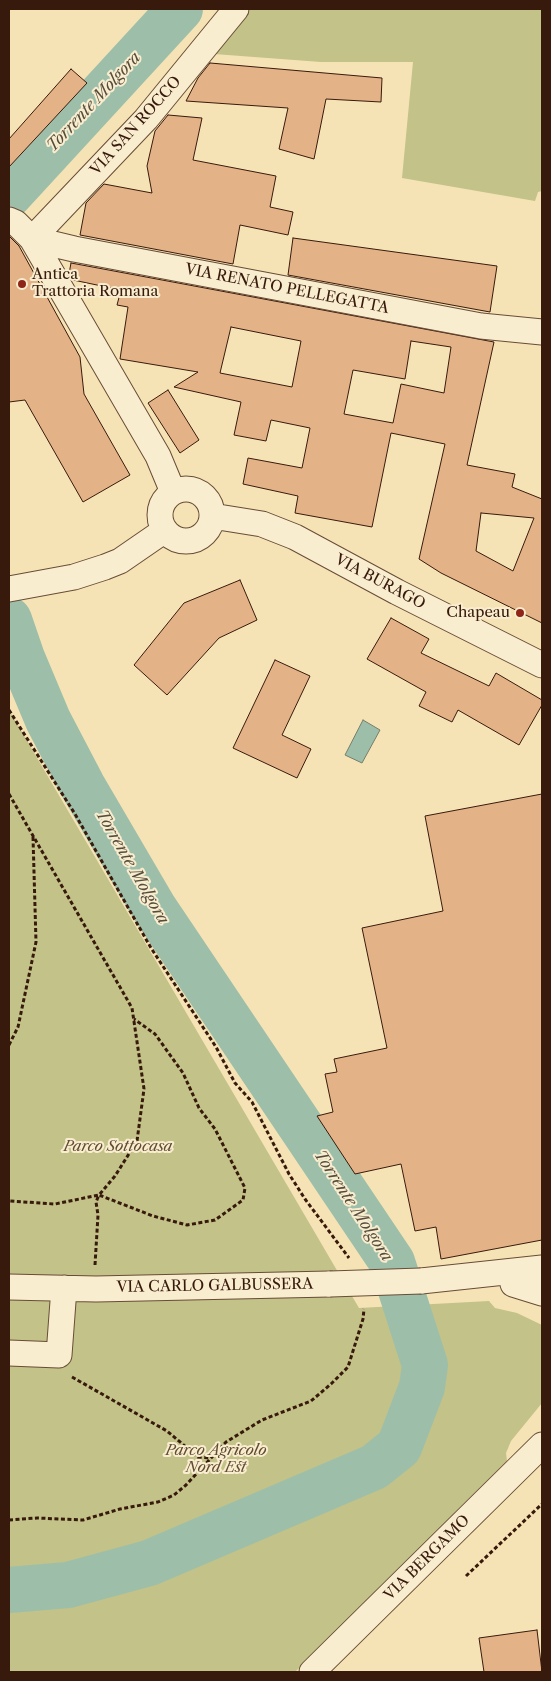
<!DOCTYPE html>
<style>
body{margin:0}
#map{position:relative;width:551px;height:1681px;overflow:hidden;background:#f6e3b5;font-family:"Libre Caslon Text",serif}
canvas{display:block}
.frame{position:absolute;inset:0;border:10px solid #381a0d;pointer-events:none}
</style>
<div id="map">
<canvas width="551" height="1681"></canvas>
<div class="frame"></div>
</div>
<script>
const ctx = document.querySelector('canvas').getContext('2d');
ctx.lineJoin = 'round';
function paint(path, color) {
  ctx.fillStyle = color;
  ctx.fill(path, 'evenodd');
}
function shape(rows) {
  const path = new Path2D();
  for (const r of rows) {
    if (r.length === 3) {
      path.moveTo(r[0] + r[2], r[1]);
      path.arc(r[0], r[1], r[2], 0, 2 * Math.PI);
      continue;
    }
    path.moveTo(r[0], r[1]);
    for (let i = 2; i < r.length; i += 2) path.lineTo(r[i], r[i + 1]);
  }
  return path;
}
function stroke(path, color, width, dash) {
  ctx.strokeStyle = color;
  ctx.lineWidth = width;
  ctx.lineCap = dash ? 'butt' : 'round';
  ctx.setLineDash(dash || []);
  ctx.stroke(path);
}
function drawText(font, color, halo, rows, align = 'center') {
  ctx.font = font + ' "Libre Caslon Text",serif';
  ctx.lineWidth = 4;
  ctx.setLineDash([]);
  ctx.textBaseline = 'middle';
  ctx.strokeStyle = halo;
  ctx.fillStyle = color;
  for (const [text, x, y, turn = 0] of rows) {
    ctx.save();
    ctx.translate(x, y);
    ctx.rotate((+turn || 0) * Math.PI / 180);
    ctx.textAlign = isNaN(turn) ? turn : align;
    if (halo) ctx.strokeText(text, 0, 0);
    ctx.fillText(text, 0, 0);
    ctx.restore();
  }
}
const green = shape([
 [246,9,542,9,542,191,538,192,535,201,402,178,413,62,321,62,214,54],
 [9,710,359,1308,489,1301,495,1308,517,1313,542,1325,542,1403,511,1441,506,1453,507,1461,295,1672,9,1672]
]);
const water = shape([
 [363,720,380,730,362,763,345,755,363,720]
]);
const river = shape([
 [9,195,180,9],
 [9,620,22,658,48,720,82,785,154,908,392,1262,425,1365,422,1387,399,1447,374,1467,149,1563,68,1585,9,1590]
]);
const building = shape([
 [210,63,382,78,381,102,326,99,314,159,279,149,288,108,186,101,198,78,210,63],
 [71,69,87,83,9,167,9,139,71,69],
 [168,115,202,118,193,160,276,176,270,207,293,212,288,235,240,225,233,264,80,235,86,203,104,184,152,193,147,166,155,131,168,115],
 [9,236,19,246,80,357,84,394,130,475,83,502,25,400,9,402,9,236],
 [293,238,497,266,490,312,288,275,293,238],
 [71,263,494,342,467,465,515,474,512,487,542,499,542,623,441,573,419,559,445,444,391,433,372,527,295,513,298,496,243,484,248,458,302,468,310,428,271,420,266,441,234,435,241,402,174,387,198,372,120,359,128,307,117,305,121,290,73,280,69,274,71,263],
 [231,327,301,341,292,387,220,373,231,327],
 [411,341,451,347,444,393,401,384,393,423,344,414,353,370,405,379,411,341],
 [481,513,534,518,513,571,476,551,481,513],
 [168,390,199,440,180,453,148,403,168,390],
 [240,580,257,620,219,638,167,695,134,665,184,603,240,580],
 [391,618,429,639,421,653,489,686,496,673,542,700,542,705,519,745,458,710,452,722,419,706,426,692,367,659,391,618],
 [275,660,310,676,282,735,311,749,297,778,233,748,275,660],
 [542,794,542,1240,441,1259,436,1227,415,1231,401,1164,355,1174,317,1116,333,1112,325,1074,337,1072,334,1059,387,1048,362,928,443,911,425,816,542,794],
 [537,1630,542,1672,484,1672,479,1638,537,1630]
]);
const path = shape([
 [9,710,75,814,151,948,216,1047,235,1083,252,1102,289,1174,305,1199,349,1258],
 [9,794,132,1008,144,1089,137,1141,115,1176,99,1195,55,1204,9,1201],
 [9,1045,18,1027,36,942,33,837],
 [95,1265,98,1215,96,1202,99,1195,153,1216,187,1225,215,1220,243,1200,245,1188,215,1129,199,1108,183,1073,155,1034,134,1019],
 [72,1377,167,1431,198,1457,210,1458],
 [9,1520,37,1518,83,1520,120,1509,158,1502,174,1495,186,1485,226,1442,262,1420,311,1401,331,1384,348,1367,363,1319,364,1309],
 [466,1576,542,1504]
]);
const minor = shape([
 [9,220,16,223,32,239,158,456,173,492],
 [32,239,74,249,481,326,542,332],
 [32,239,146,119,236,9],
 [186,515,26],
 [212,516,262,524,295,537,397,592,542,665],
 [9,589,74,577,105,567,120,561,165,530],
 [421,1281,542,1268],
 [513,1284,542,1293],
 [9,1287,96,1289,330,1284],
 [9,1353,59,1355,64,1288],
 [312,1672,542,1445]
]);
const minorBridge = shape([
 [330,1284,421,1281]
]);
const markers = [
 [22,284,5,"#8f2418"],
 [520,613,5,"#8f2418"]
];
const streetNames = [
 ["VIA SAN ROCCO",136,126,-48],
 ["VIA RENATO PELLEGATTA",287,289,11],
 ["VIA BURAGO",380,582,28],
 ["VIA CARLO GALBUSSERA",215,1286,-1],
 ["VIA BERGAMO",427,1558,-45]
];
const poiNames = [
 ["Antica",32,275],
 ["Trattoria Romana",32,292],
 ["Chapeau",510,613,"right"]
];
const parkNames = [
 ["Parco Sottocasa",118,1147],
 ["Parco Agricolo",216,1451],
 ["Nord Est",216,1468]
];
const waterNames = [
 ["Torrente Molgora",94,102,-47],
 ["Torrente Molgora",132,867,60],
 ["Torrente Molgora",353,1206,57]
];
paint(green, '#c2c289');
paint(water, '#9dbfa9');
stroke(water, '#757d6b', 1);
stroke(river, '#9dbfa9', 46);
paint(building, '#e3b286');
stroke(building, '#381a0d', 1);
stroke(minor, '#684c37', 27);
stroke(path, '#381a0d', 3, [4, 2.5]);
stroke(minor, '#f9edcf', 25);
stroke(minorBridge, '#684c37', 27, []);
stroke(minorBridge, '#f9edcf', 25);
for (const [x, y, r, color] of markers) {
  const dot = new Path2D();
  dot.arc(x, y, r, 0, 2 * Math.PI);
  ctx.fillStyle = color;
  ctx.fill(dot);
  stroke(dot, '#f9edcf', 2);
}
drawText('15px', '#381a0d', '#f9edcf', streetNames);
drawText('15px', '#381a0d', '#f9edcf', poiNames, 'left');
drawText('italic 15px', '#614c32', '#f9edcf', parkNames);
drawText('italic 16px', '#564c3c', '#f9edcf', waterNames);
</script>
